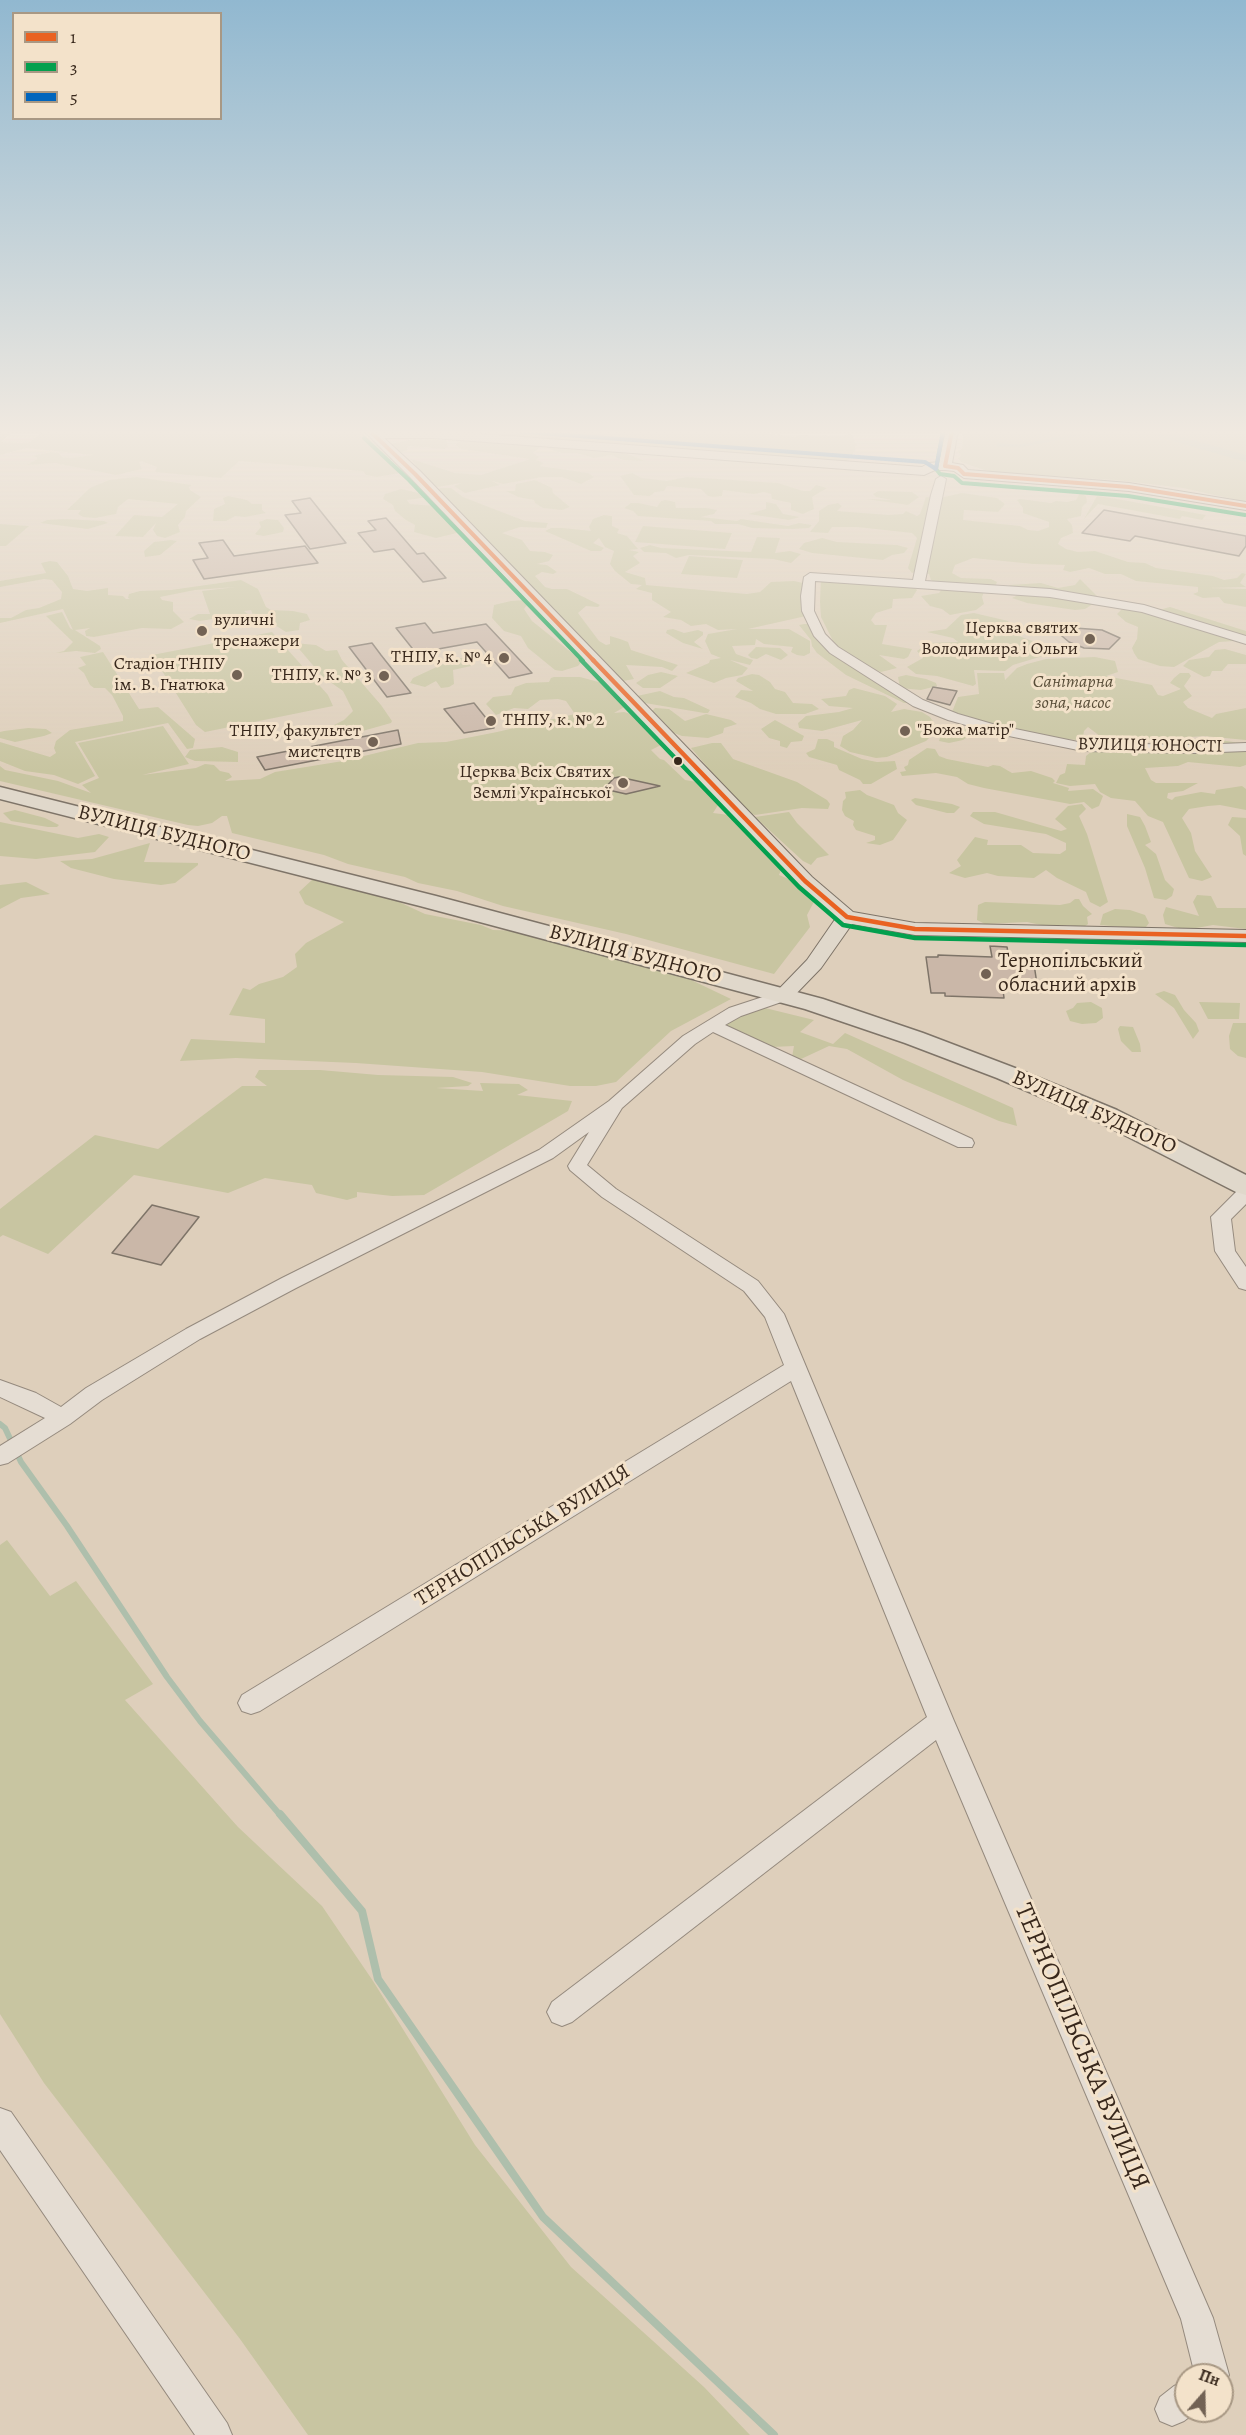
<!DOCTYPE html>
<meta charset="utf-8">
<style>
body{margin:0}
#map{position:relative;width:1246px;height:2435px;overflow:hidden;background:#decfbb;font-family:Alegreya,serif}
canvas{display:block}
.legend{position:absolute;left:12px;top:12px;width:210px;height:108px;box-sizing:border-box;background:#f3e2ca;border:2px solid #a89884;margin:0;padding:8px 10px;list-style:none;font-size:18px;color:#38281c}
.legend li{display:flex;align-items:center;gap:12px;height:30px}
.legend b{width:30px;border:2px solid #a89884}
.north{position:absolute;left:1174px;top:2363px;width:60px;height:60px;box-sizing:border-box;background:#f3e2ca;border:2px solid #a89884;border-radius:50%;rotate:20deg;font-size:16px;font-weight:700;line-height:24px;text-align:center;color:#38281c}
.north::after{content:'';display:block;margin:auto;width:21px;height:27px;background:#726254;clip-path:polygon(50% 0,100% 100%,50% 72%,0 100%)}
</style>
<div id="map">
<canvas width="1246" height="2435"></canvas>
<ul class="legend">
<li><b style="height:8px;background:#e96222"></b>1</li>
<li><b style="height:8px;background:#03a04e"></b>3</li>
<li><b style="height:8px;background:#0065bd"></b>5</li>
</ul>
<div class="north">Пн</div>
</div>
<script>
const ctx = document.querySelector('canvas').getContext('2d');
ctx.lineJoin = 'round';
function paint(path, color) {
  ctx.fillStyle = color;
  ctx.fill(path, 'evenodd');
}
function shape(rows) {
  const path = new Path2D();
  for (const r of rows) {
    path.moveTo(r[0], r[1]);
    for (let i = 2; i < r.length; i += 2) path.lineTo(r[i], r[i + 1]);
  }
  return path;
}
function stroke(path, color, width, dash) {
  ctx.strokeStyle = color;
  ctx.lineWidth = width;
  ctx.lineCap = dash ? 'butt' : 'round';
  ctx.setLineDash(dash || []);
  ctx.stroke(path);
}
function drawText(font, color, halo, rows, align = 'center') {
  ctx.font = font + ' Alegreya,serif';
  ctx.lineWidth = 6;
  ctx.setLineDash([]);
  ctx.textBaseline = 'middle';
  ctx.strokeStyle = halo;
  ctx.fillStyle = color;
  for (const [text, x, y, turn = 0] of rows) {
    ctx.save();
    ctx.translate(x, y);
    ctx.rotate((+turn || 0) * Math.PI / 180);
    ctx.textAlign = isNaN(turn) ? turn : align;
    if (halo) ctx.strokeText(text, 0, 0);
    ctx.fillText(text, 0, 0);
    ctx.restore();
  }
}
const green = shape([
 [0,431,14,431,1,442,28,443,45,431,360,431,393,458,390,461,397,468,406,472,377,477,366,475,363,471,239,461,221,478,155,472,157,467,141,461,139,462,142,469,116,475,55,463,27,465,37,459,37,457,31,456,51,452,59,453,62,457,70,458,93,455,26,448,0,455],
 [438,431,757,432,796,437,799,435,843,436,851,433,857,446,855,446,856,449,846,463],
 [963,431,1246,431,1246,502,1183,488,1116,480,997,473,978,468,961,462,958,458,961,456,958,451,962,449],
 [413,439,446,440,448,446,445,449,408,446,407,450,401,453,391,446,392,444],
 [461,440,538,445,540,447,533,453,539,457,536,460,544,463,540,466,588,473,594,477,581,484,562,477,542,477,503,484,492,481,500,485,465,493,454,486,461,483,438,487,429,484,411,459,455,473,481,475,530,459,461,449,455,445],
 [552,446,620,451,645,461,623,460,611,455,595,458,576,453,562,453,547,448],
 [632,473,642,478,667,481,687,477,778,483,803,491,810,491,816,485,827,488,812,497,814,509,803,514,791,510,791,503,772,499,771,494,764,492,754,494,723,490,722,496,713,497,708,496,701,489,667,486,664,491,655,492,650,496,634,495,620,476],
 [136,477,192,485,189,487,190,490,201,497,186,511,185,517,178,525,180,532,165,538,157,536,153,530,156,523,143,537,115,536,134,515,162,517,178,504,128,499,118,507,116,514,95,518,83,517,78,514,81,510,67,510,90,488,109,480],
 [535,480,552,488,553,493,570,507,562,510,543,508,535,503,534,500,518,497,506,491,515,491,516,484],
 [440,488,451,488,463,497,525,521,548,523,546,528,520,527,502,533,522,540,530,551,545,552,553,555,549,561,537,564,547,565,557,572,553,574,542,572,535,576,545,587,552,589,567,589,600,605,598,607,586,606,578,613,599,641,606,645,610,644,610,636,620,639,628,642,631,650,678,665,672,671,662,667,626,665,634,679,623,681,512,574,460,512,434,492],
 [1053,488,1087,491,1091,494,1081,493,1086,496,1087,502,1082,507,1081,516,1067,519,1072,525,1073,533,1061,538,1058,544,1066,549,1078,552,1095,551,1128,562,1145,563,1156,568,1213,576,1224,580,1237,578,1242,573,1246,574,1240,583,1246,587,1209,588,1246,589,1246,607,1224,603,1219,597,1203,598,1193,594,1198,592,1198,587,1136,581,1121,574,1105,574,1089,568,1070,572,1063,570,1065,565,1033,564,973,558,955,565,952,573,961,578,991,579,997,582,995,587,984,592,982,597,984,604,976,610,950,615,942,609,930,606,921,596,939,593,946,583,937,583,931,580,929,574,920,571,912,573,908,568,917,538,912,533,857,527,832,527,828,533,810,532,819,521,819,511,828,505,838,503,842,506,837,511,889,515,903,514,906,511,917,516,920,514,926,497,940,498,962,493,997,498,1005,504,998,512,964,510,963,520,1020,526,1028,530,1038,531,1049,527,1049,522,1023,513,1023,508,1017,500,1020,499,1051,503,1056,501,1067,502,1076,500,1080,493,1053,490],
 [401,489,428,495,429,497,407,500,410,504,436,506,461,532,436,538,414,532,415,525,406,520,395,511,393,505,383,499,385,494],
 [878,491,912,492,919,497,908,505,866,499,892,500,876,497,873,494],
 [228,496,247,500,252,504,262,504,262,510,266,513,245,517,235,516,226,521,213,521,214,509,225,504,223,498],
 [1097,496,1117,499,1206,515,1202,520,1182,516,1180,519,1098,504,1084,519],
 [666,500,675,502,676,508,707,508,717,510,714,514,701,517,737,521,741,519,788,526,799,523,812,525,809,528,792,529,752,528,738,524,715,524,711,521,638,516,633,511,624,508,631,503,639,503,657,507,661,501],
 [766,502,776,504,783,514,800,517,789,520,748,514,766,509],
 [604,515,612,516,612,526,619,529,617,533,627,536,638,549,629,550,639,552,633,556,640,563,625,572,645,578,646,585,747,594,760,592,771,582,794,581,803,583,806,616,748,629,789,629,810,641,810,653,804,656,797,655,791,652,793,647,764,644,756,639,755,645,732,646,736,654,753,660,750,665,730,660,748,668,742,675,726,678,714,683,686,673,709,663,710,660,721,658,711,654,705,641,708,634,737,629,718,630,706,624,691,626,681,620,663,617,671,612,652,600,652,593,636,589,642,585,631,584,615,571,610,564,614,551,605,547,599,538,593,543,604,548,601,551,591,551,545,531,551,528,563,528,591,531,589,527,593,519],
 [64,519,104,521,108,523,88,529,40,523,47,520],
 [267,519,278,520,284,528,283,532,264,536,257,535,255,534,261,527,259,522],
 [0,524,29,526,6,546,0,546],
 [643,526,732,533,725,549,635,542],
 [757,537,780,538,775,553,790,551,801,554,791,563,773,559,689,555,676,558,666,553,644,552,640,548,650,545,661,548,751,552],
 [822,538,837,542,897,545,908,548,904,553,892,555,883,560,812,553,799,549,804,543],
 [171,540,177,541,160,555,145,557,144,551,154,542],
 [689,556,743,560,737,578,681,574],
 [50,561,57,562,68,576,73,589,87,591,108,588,108,595,123,596,126,599,130,599,128,598,129,594,140,591,171,590,241,580,258,589,266,607,271,610,293,611,307,614,310,620,300,623,299,630,286,632,270,622,255,620,251,610,244,611,249,615,236,620,220,618,200,621,189,619,198,614,210,614,202,591,236,587,195,590,160,597,162,600,173,602,173,611,184,622,171,629,142,628,94,637,86,636,85,631,90,628,75,630,100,646,101,649,95,653,76,651,56,653,64,651,73,642,46,616,62,612,70,628,73,630,63,609,0,623,0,618,11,618,26,610,39,608,61,599,62,592,52,580,44,579,0,587,0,581,46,573,41,563],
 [821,578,915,588,917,590,912,598,893,599,892,608,876,613,871,620,875,625,887,625,882,644,912,649,908,657,904,659,879,655,897,668,881,672,871,669,835,645,821,617,820,602],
 [1080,579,1097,596,1011,588,1009,585,1041,583,1058,588,1075,585],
 [1020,594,1029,594,1096,602,1085,609,1075,610,1027,603,1012,598],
 [525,600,529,602,524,609,532,621,582,661,578,666,562,671,555,670,528,648,521,636,504,631,492,618,494,605,511,601],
 [1124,607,1228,636,1234,641,1219,642,1174,667,1160,666,1138,659,1134,653,1132,648,1137,639,1138,627,1126,622,1117,614],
 [1170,607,1246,631,1246,639,1159,610],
 [974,613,1008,621,1016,635,1035,642,1035,648,1043,650,1046,655,1013,665,1005,671,974,670,976,684,973,686,937,676,916,674,907,667,923,658,917,651,928,643,958,642,953,638,927,632,946,629,961,615],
 [804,624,810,624,822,640,910,703,904,703,846,675,817,653,812,646,811,640,799,625],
 [673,629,684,633,698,630,703,632,703,635,694,642,703,649,683,643,666,633,667,630],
 [272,632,328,695,333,706,205,732,196,725,152,655],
 [294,643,316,645,326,651,337,650,342,660,381,705,392,721,391,723,359,732,344,731,317,736,324,730,344,720,353,711,343,691,323,677],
 [756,647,780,648,788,655,781,660,766,654,757,659,751,658,748,655],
 [1225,649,1246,655,1246,664,1228,664,1222,671,1212,671,1210,676,1204,677,1183,666,1189,660,1209,657,1215,650],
 [103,652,139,709,158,707,195,739,193,748,187,749,168,723,75,742,95,776,78,784,54,775,25,771,0,761,0,742,50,757,56,753,54,748,56,741,70,730,123,721,123,716,112,695,105,688,94,688,90,685,84,673,78,668,86,665,80,657],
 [1095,657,1115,661,1118,672,1106,676,1152,685,1158,695,1163,696,1181,689,1170,683,1174,678,1180,673,1189,673,1191,676,1184,686,1192,696,1183,702,1188,708,1212,718,1216,714,1246,708,1246,740,1204,736,1109,743,1088,727,1084,731,1083,737,1078,740,1062,739,1015,733,952,712,958,697,979,694,977,673,1004,673,1005,680,1017,668,1027,664,1046,659],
 [456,658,465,658,471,666,453,670,454,684,449,687,441,688,436,681,425,687,410,683,413,678],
 [661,672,678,676,660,688,643,688,636,683,648,675],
 [752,674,759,675,770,682,775,689,785,692,793,703,812,704,819,709,805,714,776,714,760,709,751,703,735,697,741,690,753,691,736,681,738,678],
 [906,675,926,679,936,683,937,686,921,690,900,688,898,677],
 [554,677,580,677,606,684,625,704,626,706,614,713,624,712,631,714,650,728,663,744,651,750,660,759,664,760,685,780,703,783,720,802,713,813,737,816,784,862,779,875,801,884,817,896,807,915,810,927,807,931,774,974,626,934,503,906,457,891,418,883,405,877,348,864,324,855,232,833,227,816,222,816,212,823,198,826,188,825,0,781,0,766,5,770,58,781,91,793,82,785,99,778,78,743,163,726,189,764,142,775,196,768,205,764,214,765,220,771,229,773,232,777,225,781,260,779,275,772,343,761,418,743,446,742,497,732,575,714,566,701,558,699,540,700,528,709,514,708,496,715,486,704,493,697,511,695,515,687,526,683,549,682,551,678],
 [854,688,885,696,897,704,891,712,904,709,922,712,930,717,936,726,932,735,926,741,887,757,876,758,850,752,840,746,843,736,853,730,862,720,822,731,799,728,798,723,806,716,839,712,853,708,829,706,821,699,846,696,849,690],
 [660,691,674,697,684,698,710,710,708,713,704,713,639,702,637,696],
 [655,708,669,709,685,721,706,714,731,720,737,724,724,728,723,733,708,738,682,736,674,733,657,720,651,712],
 [775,720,804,736,802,741,791,742,787,748,780,746,780,741,769,738,761,729],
 [957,725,972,730,972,734,963,740,949,743,939,741,943,729],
 [28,728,46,729,52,733,44,736,15,742,0,738,0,732,4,731],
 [818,739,827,739,834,742,834,747,862,759,877,762,895,761,897,769,871,784,863,784,860,780,839,770,837,765,809,757,806,753,815,749],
 [1214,739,1240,743,1246,748,1246,765,1240,767,1188,762,1178,766,1145,768,1151,780,1156,783,1198,783,1183,791,1168,793,1167,798,1172,800,1175,797,1201,792,1215,794,1216,790,1242,786,1246,789,1246,810,1220,805,1208,806,1189,809,1182,818,1191,833,1195,851,1212,877,1202,881,1189,878,1163,822,1148,816,1135,801,1111,798,1100,792,1095,784,1070,786,1056,783,1060,775,1065,773,1067,764,1085,765,1086,756,1092,751,1116,752,1123,746],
 [712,743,721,743,733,759,797,782,827,800,830,804,828,809,802,808,755,815,745,811,691,748],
 [222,747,238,752,238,762,195,761,185,757,190,750],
 [927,748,935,749,939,756,947,759,988,767,993,765,1000,766,1012,773,1031,771,1052,778,1055,781,1053,783,1069,788,1068,791,1093,789,1103,796,1099,806,1092,809,1084,802,1070,804,984,788,968,784,957,777,936,773,902,776,900,772,906,771,904,767,908,765,909,760],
 [860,790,867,795,894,805,898,813,907,820,893,840,880,845,866,843,875,840,875,836,856,830,853,825,854,821,845,816,842,810,843,801,846,798,845,792],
 [915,798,952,804,960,807,954,813,947,813,916,805,911,800],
 [1082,804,1086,809,1079,816,1087,834,1108,902,1100,907,1090,902,1086,892,1057,878,1046,870,1034,878,998,876,987,873,965,878,949,873,961,866,957,860,975,837,988,840,987,845,1021,845,1033,853,1060,854,1066,850,1066,843,1046,834,984,824,970,816,973,812,995,812,1061,831,1067,829,1055,819,1068,806],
 [15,810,45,818,59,825,57,827,48,827,11,821,3,813],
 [789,812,797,823,829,855,817,858,811,865,803,861,755,817],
 [1127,814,1140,817,1145,826,1151,842,1145,845,1156,854,1165,880,1174,889,1172,896,1166,900,1154,898,1145,868,1127,826],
 [1232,817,1246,818,1246,856,1243,854,1240,836,1228,825],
 [0,822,78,838,99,834,109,837,95,852,36,859,0,856],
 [150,843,144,862,198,863,198,865,175,883,161,885,114,879,71,868,60,861,92,859],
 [313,879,384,895,425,914,481,925,493,930,523,931,543,939,652,967,687,978,731,999,671,1031,616,1082,596,1086,570,1086,482,1072,356,1063,236,1058,180,1061,191,1039,265,1043,265,1019,229,1015,243,988,250,990,259,984,283,977,297,967,295,954,306,943,344,922,305,904,299,892],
 [26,882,50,894,21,898,0,909,0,885],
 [1197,895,1211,896,1217,908,1246,908,1246,929,1213,925,1185,930,1165,924,1163,915,1166,907,1199,916,1193,902],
 [1075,899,1079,899,1083,906,1092,914,1087,917,1088,924,1084,927,1067,925,1046,926,1027,922,985,924,977,920,978,905,985,902,1060,905,1070,903],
 [1115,909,1130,910,1145,915,1149,923,1146,927,1134,928,1100,925,1103,914],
 [1164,991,1175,995,1184,1010,1196,1023,1199,1031,1193,1039,1174,1008,1155,994],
 [1091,1002,1102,1008,1103,1018,1096,1023,1082,1024,1070,1021,1066,1011,1073,1008,1077,1003],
 [1199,1002,1240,1003,1239,1019,1208,1019],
 [765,1008,814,1020,800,1032,833,1044,845,1033,1013,1108,1017,1126,999,1121,903,1080,847,1049,829,1046,801,1059,792,1057,794,1046,771,1047,724,1026,726,1022],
 [1233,1023,1246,1023,1246,1058,1238,1056,1230,1049,1229,1036],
 [1120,1026,1133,1027,1140,1044,1141,1052,1132,1052,1121,1041,1118,1029],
 [259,1070,320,1070,378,1075,453,1077,472,1083,468,1086,436,1088,483,1091,480,1083,519,1084,528,1090,517,1095,572,1101,568,1111,424,1195,392,1196,357,1192,357,1197,347,1200,316,1193,312,1185,265,1178,228,1193,134,1175,48,1254,3,1235,0,1237,0,1209,95,1135,158,1149,242,1086,267,1086,255,1077],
 [7,1540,50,1596,76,1581,153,1684,125,1700,238,1827,322,1906,373,1981,475,2145,571,2267,704,2387,750,2435,308,2435,240,2339,44,2083,0,2014,0,1545]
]);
const water = shape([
 [1138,431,1162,431,1246,455,1246,462]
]);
const streamFar2 = shape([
 [998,445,1020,446,1096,431]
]);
const streamFar1 = shape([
 [0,1424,5,1428,21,1462,67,1526,167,1677,200,1721,281,1816]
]);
const stream = shape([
 [280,1814,362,1911,378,1979,543,2217,774,2435]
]);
const building = shape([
 [310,498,346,543,310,549,285,515,301,513,292,501,310,498],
 [1104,510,1246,536,1246,546,1239,556,1135,536,1130,541,1082,533,1104,510],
 [386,518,417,554,424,553,446,578,423,582,394,549,374,552,358,533,376,530,368,521,386,518],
 [223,540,234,556,305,546,318,563,204,579,193,560,208,558,199,543,223,540],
 [425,623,433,633,486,624,532,673,509,678,477,642,416,653,396,628,425,623],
 [1075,628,1102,630,1120,638,1109,649,1084,648,1069,642,1056,631,1075,628],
 [372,643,381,655,411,693,387,697,349,647,372,643],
 [933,687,957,691,950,705,927,699,933,687],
 [474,703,494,728,464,733,444,709,474,703],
 [398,730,401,744,265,770,257,757,398,730],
 [619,777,660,786,626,794,604,789,614,778,619,777],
 [990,946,1007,947,1009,957,1030,958,1031,964,1034,964,1038,991,1003,990,1004,998,945,996,945,993,931,993,926,957,938,957,938,955,992,957,990,946],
 [152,1205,199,1217,161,1265,112,1253,152,1205]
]);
const minor = shape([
 [941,476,946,479,925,581,1050,589,1144,605,1246,636,1246,644,1142,612,1050,597,815,581,814,611,825,634,838,647,923,700,958,714,996,725,1083,743,1195,745,1246,743,1246,751,1195,753,1083,751,994,733,948,720,913,706,830,653,814,636,802,611,801,596,804,577,810,573,913,580,931,495,936,479,941,476],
 [784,990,790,991,792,995,790,999,741,1016,725,1025,972,1139,974,1143,972,1147,958,1147,713,1032,695,1044,622,1108,587,1165,616,1189,758,1281,784,1314,954,1721,1213,2318,1229,2375,1222,2388,1222,2375,1195,2375,1181,2319,936,1740,572,2022,562,2026,552,2022,547,2012,552,2002,927,1717,791,1381,260,1711,251,1714,242,1711,238,1703,242,1695,784,1365,765,1317,744,1291,602,1197,570,1170,568,1166,589,1132,553,1158,296,1288,200,1339,102,1400,70,1424,8,1463,0,1465,0,1446,45,1418,0,1397,0,1380,36,1393,61,1407,86,1388,186,1329,282,1278,539,1150,609,1101,683,1036,729,1008,784,990],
 [1246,1187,1246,1204,1231,1219,1235,1251,1246,1267,1246,1290,1239,1288,1215,1251,1211,1217,1239,1189,1246,1187],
 [0,2108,11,2112,227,2423,232,2435,195,2435,0,2150,0,2108],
 [1186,2381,1186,2411,1197,2411,1184,2421,1172,2426,1160,2421,1155,2409,1160,2397,1174,2386,1186,2381]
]);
const major = shape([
 [364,431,442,431,922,467,929,463,939,462,946,431,958,431,952,463,963,465,968,470,1129,483,1246,502,1246,510,1129,491,964,478,954,471,945,470,935,470,924,475,433,438,384,438,420,471,812,877,853,912,915,923,1246,930,1246,942,915,935,852,924,821,968,791,999,784,1001,777,999,774,995,777,991,807,960,836,918,798,885,410,477,364,431]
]);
const highway = shape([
 [0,787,436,896,823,999,923,1033,1015,1068,1117,1110,1246,1175,1246,1195,1236,1192,1099,1122,997,1078,905,1043,805,1009,420,906,0,799,0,787]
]);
const bus1Far1 = shape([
 [370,431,415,474,594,661],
 [952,431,945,466,958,468,964,474,1129,487,1246,506]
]);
const bus1 = shape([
 [593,660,805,881,847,917,915,929,1246,936]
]);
const bus2Far1 = shape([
 [943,431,936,469,940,474,954,476,962,483,1128,496,1245,515],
 [364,438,409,480,583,661]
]);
const bus2 = shape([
 [581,660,799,887,843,925,915,938,1246,945]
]);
const bus3 = shape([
 [513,431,925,462,936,469,943,431]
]);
const markers = [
 [202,631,6,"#726254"],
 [1090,639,6,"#726254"],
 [504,658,6,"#726254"],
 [237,675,6,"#726254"],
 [384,676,6,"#726254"],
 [491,721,6,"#726254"],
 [905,731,6,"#726254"],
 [373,742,6,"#726254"],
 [678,761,5,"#38281c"],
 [623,783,6,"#726254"],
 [986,974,6,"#726254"]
];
const farPoinames = [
 ["вуличні",214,621,"left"],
 ["тренажери",214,642,"left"],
 ["Церква святих",1078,629],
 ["Володимира і Ольги",1078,650],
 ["ТНПУ, к. № 4",492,658],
 ["Стадіон ТНПУ",225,665],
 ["ім. В. Гнатюка",225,686],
 ["ТНПУ, к. № 3",372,676],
 ["ТНПУ, к. № 2",503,721,"left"],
 ["\"Божа матір\"",917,731,"left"],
 ["ТНПУ, факультет",361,732],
 ["мистецтв",361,753],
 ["Церква Всіх Святих",611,773],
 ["Землі Української",611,794]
];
const farParknames = [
 ["Санітарна",1073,683],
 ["зона, насос",1073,704]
];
const farStreetnames = [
 ["ВУЛИЦЯ ЮНОСТІ",1150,746,1]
];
const streetNames = [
 ["ВУЛИЦЯ БУДНОГО",164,834,14],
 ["ВУЛИЦЯ БУДНОГО",635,955,15],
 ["ВУЛИЦЯ БУДНОГО",1094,1113,24],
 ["ТЕРНОПІЛЬСЬКА ВУЛИЦЯ",523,1536,-32]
];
const poiNames = [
 ["Тернопільський",998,962],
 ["обласний архів",998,986]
];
const nearStreetnames = [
 ["ТЕРНОПІЛЬСЬКА ВУЛИЦЯ",1081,2047,67]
];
paint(green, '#c8c5a1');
paint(water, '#aebfac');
stroke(streamFar2, '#aebfac', 3);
stroke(streamFar1, '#aebfac', 6);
stroke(stream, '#aebfac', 8);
paint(building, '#cab7a8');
stroke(building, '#7e7468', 1.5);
stroke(minor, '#958a7e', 2);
stroke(major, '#7e7468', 2);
stroke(highway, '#7e7468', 3);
paint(minor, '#e5ddd3');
paint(major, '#e0d8cb');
paint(highway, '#e0d8cb');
stroke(bus1Far1, '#e96222', 4);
stroke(bus1, '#e96222', 4.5);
stroke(bus2Far1, '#03a04e', 4);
stroke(bus2, '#03a04e', 4.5);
stroke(bus3, '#0065bd', 4);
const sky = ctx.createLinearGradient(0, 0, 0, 772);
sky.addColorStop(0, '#91b8d0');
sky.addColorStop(0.56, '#f0e9e0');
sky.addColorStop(1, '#f0e9e000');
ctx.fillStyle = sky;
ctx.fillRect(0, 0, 1246, 772);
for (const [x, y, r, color] of markers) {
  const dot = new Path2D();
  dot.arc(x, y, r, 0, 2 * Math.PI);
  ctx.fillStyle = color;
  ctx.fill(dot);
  stroke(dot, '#f3e2ca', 2);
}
drawText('18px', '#38281c', '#f3e2ca', farPoinames, 'right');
drawText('italic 18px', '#584d38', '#f3e2ca', farParknames);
drawText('18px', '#38281c', '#f3e2ca', farStreetnames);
drawText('21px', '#38281c', '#f3e2ca', streetNames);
drawText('21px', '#38281c', '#f3e2ca', poiNames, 'left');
drawText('26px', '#38281c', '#f3e2ca', nearStreetnames);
</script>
